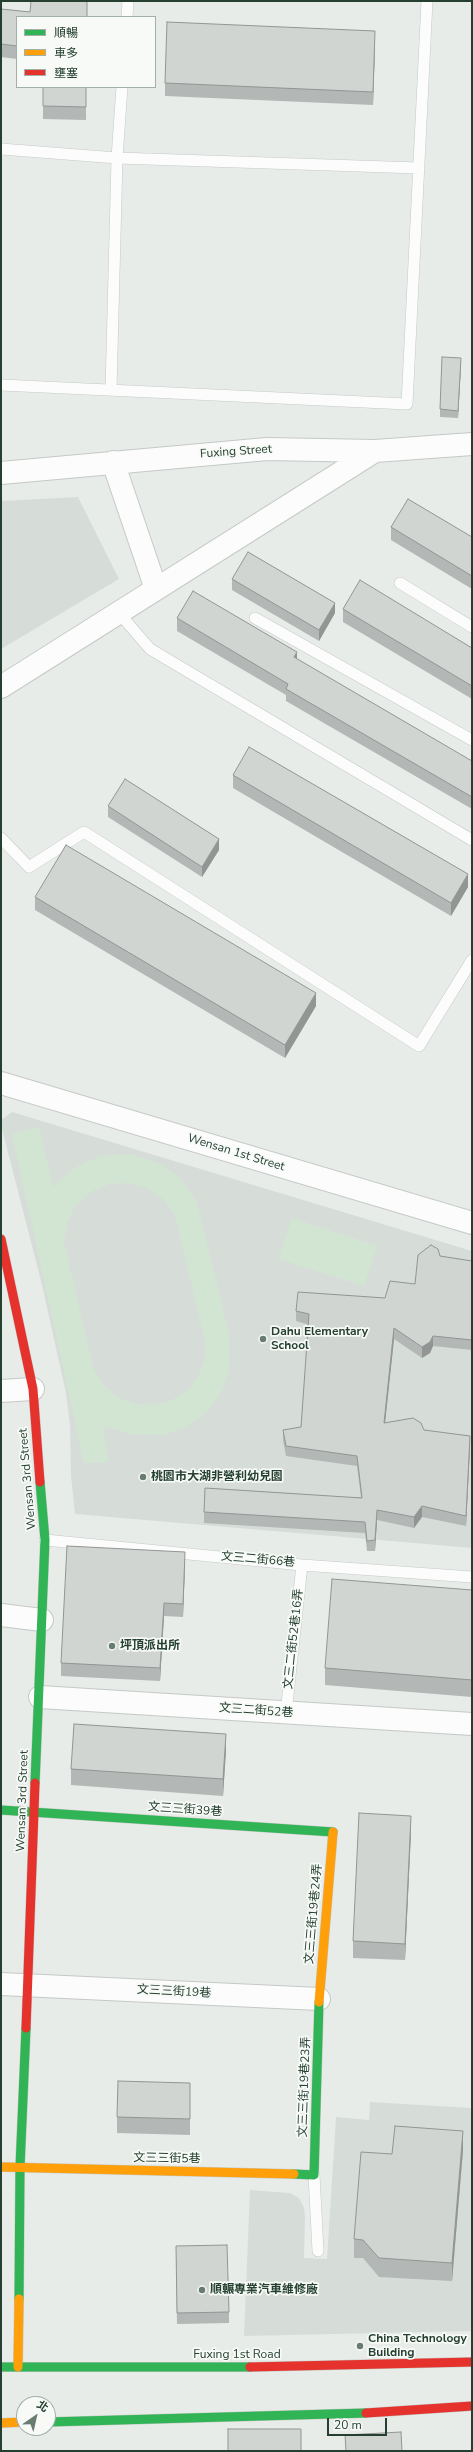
<!DOCTYPE html>
<meta charset="utf-8">
<style>
body{margin:0}
#map{position:relative;width:473px;height:2452px;overflow:hidden;background:#e8ece9;font-family:"Nunito Sans","Noto Sans TC",sans-serif}
canvas{display:block}
.frame{position:absolute;inset:0;border:2px solid #254031;pointer-events:none}
.legend{position:absolute;left:16px;top:16px;width:140px;height:72px;box-sizing:border-box;background:#f7faf7;border:1px solid #a3b0a8;margin:0;padding:5px 7px;list-style:none;font-size:12px;color:#254031}
.legend li{display:flex;align-items:center;gap:8px;height:20px}
.legend b{width:20px;border:1px solid #a3b0a8}
.north{position:absolute;left:16px;top:2396px;width:40px;height:40px;box-sizing:border-box;background:#f7faf7;border:1px solid #a3b0a8;border-radius:50%;rotate:34deg;font-size:11px;font-weight:700;line-height:16px;text-align:center;color:#254031}
.north::after{content:'';display:block;margin:auto;width:14px;height:18px;background:#697c71;clip-path:polygon(50% 0,100% 100%,50% 72%,0 100%)}
.scale{position:absolute;left:327px;top:2418px;width:60px;height:18px;box-sizing:border-box;border:2px solid #254031;border-top:0;padding-left:5px;font-size:12px;line-height:14px;white-space:nowrap;color:#254031;-webkit-text-stroke:3px #f7faf7;paint-order:stroke}
</style>
<div id="map">
<canvas width="473" height="2452"></canvas>
<div class="frame"></div>
<ul class="legend">
<li><b style="height:5px;background:#30b455"></b>順暢</li>
<li><b style="height:5px;background:#ff9f0a"></b>車多</li>
<li><b style="height:5px;background:#e5322d"></b>壅塞</li>
</ul>
<div class="north">北</div>
<div class="scale">20 m</div>
</div>
<script>
const ctx = document.querySelector('canvas').getContext('2d');
ctx.lineJoin = 'round';
function paint(path, color) {
  ctx.fillStyle = color;
  ctx.fill(path, 'evenodd');
}
function shape(rows) {
  const path = new Path2D();
  for (const r of rows) {
    path.moveTo(r[0], r[1]);
    for (let i = 2; i < r.length; i += 2) path.lineTo(r[i], r[i + 1]);
  }
  return path;
}
function stroke(path, color, width, dash) {
  ctx.strokeStyle = color;
  ctx.lineWidth = width;
  ctx.lineCap = dash ? 'butt' : 'round';
  ctx.setLineDash(dash || []);
  ctx.stroke(path);
}
function drawText(font, color, halo, rows, align = 'center') {
  ctx.font = font + ' "Nunito Sans","Noto Sans TC",sans-serif';
  ctx.lineWidth = 3.5;
  ctx.setLineDash([]);
  ctx.textBaseline = 'middle';
  ctx.strokeStyle = halo;
  ctx.fillStyle = color;
  for (const [text, x, y, turn = 0] of rows) {
    ctx.save();
    ctx.translate(x, y);
    ctx.rotate((+turn || 0) * Math.PI / 180);
    ctx.textAlign = isNaN(turn) ? turn : align;
    if (halo) ctx.strokeText(text, 0, 0);
    ctx.fillText(text, 0, 0);
    ctx.restore();
  }
}
const built = shape([
 [78,497,119,579,1,649,1,501],
 [12,1112,472,1251,472,1548,75,1514,71,1476,70,1426,66,1393,42,1285,1,1125,1,1120],
 [370,2102,472,2108,472,2331,244,2336,250,2190,290,2193,299,2198,304,2208,305,2216,304,2258,327,2259,336,2117,369,2120]
]);
const green = shape([
 [39,1127,53,1187,74,1168,100,1156,129,1154,157,1162,180,1178,197,1202,230,1340,230,1366,222,1391,207,1412,186,1427,162,1435,133,1435,103,1426,108,1462,84,1463,12,1134],
 [129,1183,148,1188,163,1199,175,1215,205,1340,206,1357,199,1375,188,1390,172,1400,153,1405,135,1404,117,1397,103,1384,93,1368,64,1242,67,1222,76,1205,92,1191,110,1184],
 [292,1218,377,1246,364,1286,279,1259]
]);
const lane = shape([
 [127,17,128,1],
 [1,149,117,158,419,168],
 [1,385,407,404,427,1],
 [111,390,117,158,122,87],
 [400,583,472,627],
 [119,613,150,649,472,840],
 [255,618,472,740],
 [1,838,29,867,84,832,419,1046,472,960],
 [45,1540,302,1565,472,1577],
 [286,1713,302,1565],
 [314,2175,318,2251]
]);
const street = shape([
 [113,462,156,589],
 [1,473,267,449,375,451,472,444],
 [1,687,375,451],
 [1,1083,472,1223],
 [1,1391,33,1389],
 [1,1615,42,1620],
 [40,1697,472,1724],
 [1,1984,319,1999]
]);
const fast = shape([
 [35,1783,45,1540,40,1482],
 [1,1810,333,1832],
 [294,2174,314,2175,319,2002],
 [19,2299,20,2167,26,2028],
 [1,2367,250,2367],
 [48,2422,366,2413]
]);
const slow = shape([
 [319,2002,333,1832],
 [1,2167,294,2174],
 [18,2367,19,2299],
 [1,2423,24,2422]
]);
const jam = shape([
 [1,1239,33,1389,40,1482],
 [26,2028,35,1783],
 [250,2367,472,2362],
 [366,2413,472,2406]
]);
const wall = shape([
 [88,1,17,17,17,59,1,57,1,9,30,12],
 [375,44,373,105,165,96,165,83],
 [43,87,86,87,86,120,43,119],
 [461,365,458,418,440,417,440,409],
 [391,527,472,537,472,589,391,540],
 [232,579,335,613,319,641,232,590],
 [343,609,472,648,472,699,343,622],
 [177,618,472,761,472,809,286,701,286,695,177,631],
 [233,775,468,887,451,916,233,788],
 [108,806,219,850,202,877,108,817],
 [35,897,316,1006,285,1058,35,910],
 [440,1256,472,1261,472,1350,433,1346,430,1353,422,1358,394,1339,385,1422,424,1430,470,1447,466,1526,422,1517,414,1528,377,1520,375,1551,367,1551,365,1533,204,1523,204,1512,361,1497,357,1466,286,1456,283,1440,283,1430,301,1427,309,1325,296,1321,296,1311,385,1298,415,1284],
 [185,1565,183,1617,164,1616,160,1681,61,1676,61,1663],
 [472,1590,472,1697,325,1685,325,1668],
 [226,1750,223,1796,71,1785,71,1769],
 [411,1832,405,1960,353,1958,353,1941],
 [190,2099,190,2135,117,2133,117,2117],
 [463,2150,452,2281,379,2277,363,2258,354,2258,354,2239,392,2154],
 [176,2257,229,2312,229,2323,177,2324]
]);
const shadedWall = shape([
 [375,31,375,44,373,105,373,92],
 [461,358,461,365,458,418,458,411],
 [335,603,335,613,319,641,319,630],
 [297,652,297,664,294,657],
 [219,839,219,850,202,877,202,867],
 [468,874,468,887,451,916,451,903],
 [316,993,316,1006,285,1058,285,1045],
 [394,1328,394,1339,384,1433,384,1423],
 [433,1336,433,1346,430,1353,422,1358,422,1347],
 [470,1436,470,1447,466,1526,466,1516],
 [422,1506,422,1517,414,1528,414,1517],
 [377,1510,377,1520,375,1551,375,1540],
 [185,1552,185,1565,183,1617,183,1604],
 [164,1603,164,1616,160,1681,160,1668],
 [226,1734,226,1750,223,1796,223,1779],
 [411,1816,411,1832,405,1960,405,1944],
 [463,2131,463,2150,452,2281,452,2263]
]);
const building = shape([
 [31,1,87,1,87,17,17,17,17,46,1,44,1,9,30,12,31,1],
 [167,22,375,31,373,92,165,83,167,22],
 [43,87,86,87,86,107,43,106,43,87],
 [442,357,461,358,458,411,440,409,442,357],
 [408,499,472,537,472,576,391,527,408,499],
 [248,552,335,603,319,630,232,579,248,552],
 [360,580,472,648,472,686,343,609,360,580],
 [193,591,297,652,294,657,472,761,472,797,286,689,288,684,177,618,193,591],
 [249,747,468,874,451,903,233,775,249,747],
 [125,779,219,839,202,867,108,806,125,779],
 [66,845,316,993,285,1045,35,897,66,845],
 [431,1245,438,1249,440,1256,472,1261,472,1340,433,1336,430,1342,422,1347,394,1328,384,1423,413,1418,421,1423,424,1430,470,1436,466,1516,422,1506,414,1517,377,1510,375,1540,367,1541,365,1522,204,1512,205,1488,362,1498,357,1456,286,1446,283,1430,301,1427,309,1314,296,1311,298,1292,385,1298,390,1281,415,1284,418,1255,431,1245],
 [67,1546,185,1552,183,1604,164,1603,160,1668,61,1663,67,1546],
 [332,1579,472,1590,472,1680,325,1668,332,1579],
 [74,1724,226,1734,223,1779,71,1769,74,1724],
 [359,1813,411,1816,405,1944,353,1941,359,1813],
 [118,2081,190,2083,190,2119,117,2117,118,2081],
 [395,2126,463,2131,452,2263,379,2258,363,2240,354,2239,361,2152,392,2154,395,2126],
 [227,2245,229,2312,177,2313,176,2246,227,2245],
 [228,2429,301,2429,301,2451,228,2451,228,2429],
 [401,2432,402,2451,346,2451,345,2435,401,2432]
]);
const markers = [
 [263,1339,4,"#697c71"],
 [143,1477,4,"#697c71"],
 [112,1646,4,"#697c71"],
 [202,2290,4,"#697c71"],
 [360,2346,4,"#697c71"]
];
const streetNames = [
 ["Fuxing Street",236,452,-4],
 ["Wensan 1st Street",236,1153,17],
 ["Wensan 3rd Street",28,1479,-95],
 ["文三二街66巷",258,1560,5],
 ["文三二街52巷16弄",294,1639,-84],
 ["文三二街52巷",256,1711,4],
 ["Wensan 3rd Street",23,1801,-88],
 ["文三三街39巷",185,1810,4],
 ["文三三街19巷24弄",314,1914,-85],
 ["文三三街19巷",174,1992,3],
 ["文三三街19巷23弄",305,2087,-88],
 ["文三三街5巷",167,2159,1],
 ["Fuxing 1st Road",237,2355]
];
const poiNames = [
 ["Dahu Elementary",271,1332],
 ["School",271,1346],
 ["桃園市大湖非營利幼兒園",151,1477],
 ["坪頂派出所",120,1646],
 ["順輾專業汽車維修廠",210,2290],
 ["China Technology",368,2339],
 ["Building",368,2353]
];
paint(built, '#d6ddd8');
paint(green, '#d2e4d2');
stroke(lane, '#c5c9c6', 12);
stroke(street, '#c5c9c6', 24);
stroke(fast, '#c4c9c6', 10);
stroke(slow, '#c4c9c6', 10);
stroke(jam, '#c4c9c6', 10);
stroke(lane, '#fcfcfc', 11);
stroke(street, '#fcfcfc', 22);
stroke(fast, '#30b455', 9);
stroke(slow, '#ff9f0a', 9);
stroke(jam, '#e5322d', 9);
paint(wall, '#b3b7b5');
paint(shadedWall, '#929593');
paint(building, '#d0d5d2');
stroke(building, '#929593', 1);
for (const [x, y, r, color] of markers) {
  const dot = new Path2D();
  dot.arc(x, y, r, 0, 2 * Math.PI);
  ctx.fillStyle = color;
  ctx.fill(dot);
  stroke(dot, '#f7faf7', 1.5);
}
drawText('12px', '#254031', '#f7faf7', streetNames);
drawText('bold 12px', '#254031', '#f7faf7', poiNames, 'left');
</script>
